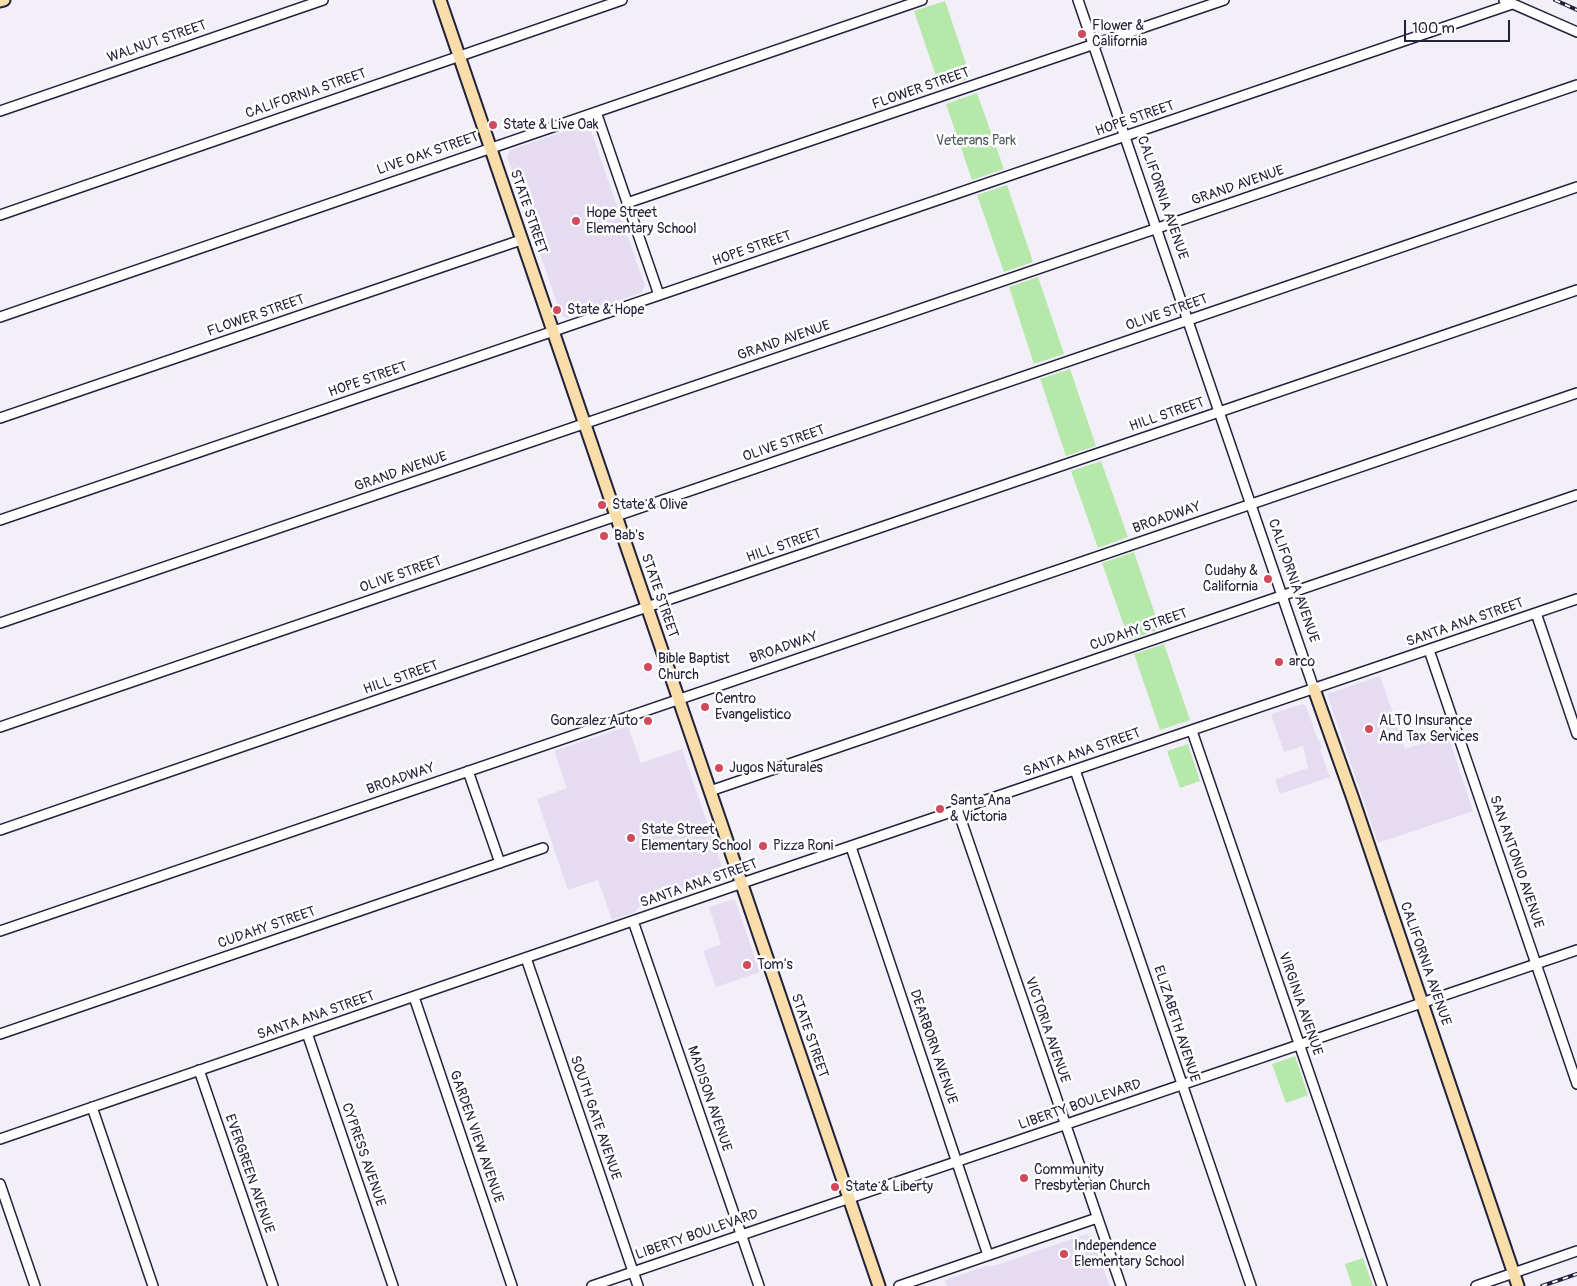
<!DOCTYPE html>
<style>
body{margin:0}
#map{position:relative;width:1577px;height:1286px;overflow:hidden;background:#f3eff9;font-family:Pangolin,sans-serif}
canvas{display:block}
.scale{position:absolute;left:1404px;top:20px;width:106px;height:22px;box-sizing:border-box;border:2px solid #22223b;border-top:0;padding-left:6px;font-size:15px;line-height:18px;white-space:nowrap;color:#22223b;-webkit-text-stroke:4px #fff;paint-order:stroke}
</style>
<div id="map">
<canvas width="1577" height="1286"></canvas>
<div class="scale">100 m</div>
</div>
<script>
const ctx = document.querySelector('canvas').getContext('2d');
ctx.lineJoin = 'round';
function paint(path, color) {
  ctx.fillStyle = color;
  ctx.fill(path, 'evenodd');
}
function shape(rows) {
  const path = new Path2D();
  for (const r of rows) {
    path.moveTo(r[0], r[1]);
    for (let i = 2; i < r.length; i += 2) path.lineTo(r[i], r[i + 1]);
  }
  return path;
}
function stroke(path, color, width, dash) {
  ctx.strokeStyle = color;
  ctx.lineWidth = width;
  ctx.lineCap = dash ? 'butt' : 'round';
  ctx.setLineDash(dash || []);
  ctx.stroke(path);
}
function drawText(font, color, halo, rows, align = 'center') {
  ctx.font = font + ' Pangolin,sans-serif';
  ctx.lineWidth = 5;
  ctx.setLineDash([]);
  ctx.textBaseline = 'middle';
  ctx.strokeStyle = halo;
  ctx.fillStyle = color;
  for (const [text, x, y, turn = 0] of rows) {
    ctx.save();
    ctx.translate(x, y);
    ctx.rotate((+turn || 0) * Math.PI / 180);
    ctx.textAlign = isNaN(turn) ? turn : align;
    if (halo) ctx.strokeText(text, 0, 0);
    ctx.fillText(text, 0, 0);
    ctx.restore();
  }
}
const built = shape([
 [583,125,590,128,645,286,641,293,567,318,561,315,507,157,510,150],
 [1380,676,1405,749,1448,735,1473,811,1378,843,1327,694],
 [1302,704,1306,706,1318,740,1319,740,1322,748,1320,749,1330,777,1280,794,1275,779,1308,768,1303,746,1284,752,1271,714],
 [628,726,641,763,682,749,726,878,638,908,635,912,612,920,598,880,568,890,537,799,567,788,554,751],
 [731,900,735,900,760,972,716,987,703,951,721,944,709,907],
 [1086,1234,1092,1237,1110,1286,947,1286,945,1280,986,1266,997,1265]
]);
const green = shape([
 [945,1,971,78,940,88,914,11],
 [977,93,1004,169,972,180,946,104],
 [1007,185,1033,262,1004,272,977,195],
 [1038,277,1064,354,1034,364,1009,287],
 [1070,369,1096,446,1066,456,1040,379],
 [1101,461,1128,537,1098,548,1071,471],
 [1134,552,1160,629,1129,640,1102,563],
 [1164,644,1190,720,1160,730,1134,654],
 [1188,744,1200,781,1180,788,1167,751],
 [1295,1056,1308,1095,1286,1103,1272,1064],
 [1363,1258,1373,1286,1352,1286,1345,1264]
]);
const minor = shape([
 [1078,0,1314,689],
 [1504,0,1577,32],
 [0,111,323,0],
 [596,112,659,295],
 [627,203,1224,0],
 [0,215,622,0],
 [0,317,922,0],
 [0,418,521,240],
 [0,520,1512,4],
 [1536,613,1577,734],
 [0,623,1577,85],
 [1429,650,1577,1084],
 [0,727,1577,187],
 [1192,731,1382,1286],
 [1075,770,1251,1286],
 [468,771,500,863],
 [710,791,1577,495],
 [958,811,1121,1286],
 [0,830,647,607,1577,290],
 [851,847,988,1255],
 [633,921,759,1286],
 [0,931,1577,393],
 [526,958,638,1286],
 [414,997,512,1286],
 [307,1033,393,1286],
 [0,1034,543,848],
 [199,1070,273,1286],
 [92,1107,153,1286],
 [0,1139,754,879,1577,599],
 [0,1184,35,1286],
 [592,1286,1577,950],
 [899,1286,1097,1218],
 [1476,1286,1577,1251]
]);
const major = shape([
 [440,0,879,1286],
 [0,1,4,0],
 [1314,689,1353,799,1518,1286]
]);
const rail = shape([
 [1555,0,1577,10],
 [1542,1286,1577,1274]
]);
const markers = [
 [1082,34,5,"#d1495b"],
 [493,125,5,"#d1495b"],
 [576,221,5,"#d1495b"],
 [557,310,5,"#d1495b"],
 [602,505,5,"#d1495b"],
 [604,536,5,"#d1495b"],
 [1268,579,5,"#d1495b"],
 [1279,662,5,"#d1495b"],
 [648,667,5,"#d1495b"],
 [705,707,5,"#d1495b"],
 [648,721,5,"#d1495b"],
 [1369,729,5,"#d1495b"],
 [719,768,5,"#d1495b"],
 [940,809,5,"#d1495b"],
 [631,838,5,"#d1495b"],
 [763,846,5,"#d1495b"],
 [747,965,5,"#d1495b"],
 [1024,1178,5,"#d1495b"],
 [835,1187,5,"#d1495b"],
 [1064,1254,5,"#d1495b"]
];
const poiNames = [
 ["Flower &",1092,26],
 ["California",1092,42],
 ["State & Live Oak",503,125],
 ["Hope Street",586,213],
 ["Elementary School",586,229],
 ["State & Hope",567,310],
 ["State & Olive",612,505],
 ["Bab's",614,536],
 ["Cudahy &",1258,571,"right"],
 ["California",1258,587,"right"],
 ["Bible Baptist",658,659],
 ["Church",658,675],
 ["arco",1289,662],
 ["Centro",715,699],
 ["Evangelistico",715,715],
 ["Gonzalez Auto",638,721,"right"],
 ["ALTO Insurance",1379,721],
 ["And Tax Services",1379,737],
 ["Jugos Naturales",729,768],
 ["Santa Ana",950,801],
 ["& Victoria",950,817],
 ["State Street",641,830],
 ["Elementary School",641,846],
 ["Pizza Roni",773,846],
 ["Tom's",757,965],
 ["Community",1034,1170],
 ["Presbyterian Church",1034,1186],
 ["State & Liberty",845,1187],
 ["Independence",1074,1246],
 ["Elementary School",1074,1262]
];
const streetNames = [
 ["WALNUT STREET",157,42,-19],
 ["FLOWER STREET",921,89,-19],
 ["CALIFORNIA STREET",306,94,-19],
 ["HOPE STREET",1135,119,-19],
 ["LIVE OAK STREET",428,154,-19],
 ["GRAND AVENUE",1238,186,-19],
 ["CALIFORNIA AVENUE",1162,198,71],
 ["STATE STREET",528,212,71],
 ["HOPE STREET",752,249,-19],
 ["OLIVE STREET",1167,313,-19],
 ["FLOWER STREET",256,316,-19],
 ["GRAND AVENUE",784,341,-19],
 ["HOPE STREET",368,380,-19],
 ["HILL STREET",1167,415,-19],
 ["OLIVE STREET",784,444,-19],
 ["GRAND AVENUE",401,472,-19],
 ["BROADWAY",1167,518,-19],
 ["HILL STREET",784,546,-19],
 ["OLIVE STREET",401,575,-19],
 ["CALIFORNIA AVENUE",1293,581,71],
 ["STATE STREET",659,596,71],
 ["SANTA ANA STREET",1465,623,-19],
 ["CUDAHY STREET",1139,630,-19],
 ["BROADWAY",784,648,-19],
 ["HILL STREET",401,678,-19],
 ["SANTA ANA STREET",1082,753,-19],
 ["BROADWAY",401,779,-19],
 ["SAN ANTONIO AVENUE",1516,862,71],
 ["SANTA ANA STREET",699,884,-19],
 ["CUDAHY STREET",267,928,-19],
 ["CALIFORNIA AVENUE",1425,964,71],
 ["VIRGINIA AVENUE",1300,1004,71],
 ["SANTA ANA STREET",316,1016,-19],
 ["ELIZABETH AVENUE",1176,1024,72],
 ["VICTORIA AVENUE",1047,1030,71],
 ["STATE STREET",809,1036,71],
 ["DEARBORN AVENUE",933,1047,71],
 ["MADISON AVENUE",709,1099,71],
 ["LIBERTY BOULEVARD",1080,1105,-19],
 ["SOUTH GATE AVENUE",595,1118,71],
 ["GARDEN VIEW AVENUE",476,1137,71],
 ["CYPRESS AVENUE",363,1155,71],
 ["EVERGREEN AVENUE",249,1174,71],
 ["LIBERTY BOULEVARD",697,1235,-19]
];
const parkNames = [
 ["Veterans Park",976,141]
];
paint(built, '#e5dcf2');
paint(green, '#b5e8a9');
stroke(minor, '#22223b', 12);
stroke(major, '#22223b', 15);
stroke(minor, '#fff', 9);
stroke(major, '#f9deab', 11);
stroke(rail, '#22223b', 4);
stroke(rail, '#fff', 2, [5.5]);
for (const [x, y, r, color] of markers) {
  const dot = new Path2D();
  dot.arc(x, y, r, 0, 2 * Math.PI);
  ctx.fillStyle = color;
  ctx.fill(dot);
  stroke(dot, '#fff', 2);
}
drawText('14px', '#22223b', '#fff', poiNames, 'left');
drawText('14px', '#22223b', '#fff', streetNames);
drawText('14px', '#4e5d5c', '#fff', parkNames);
</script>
